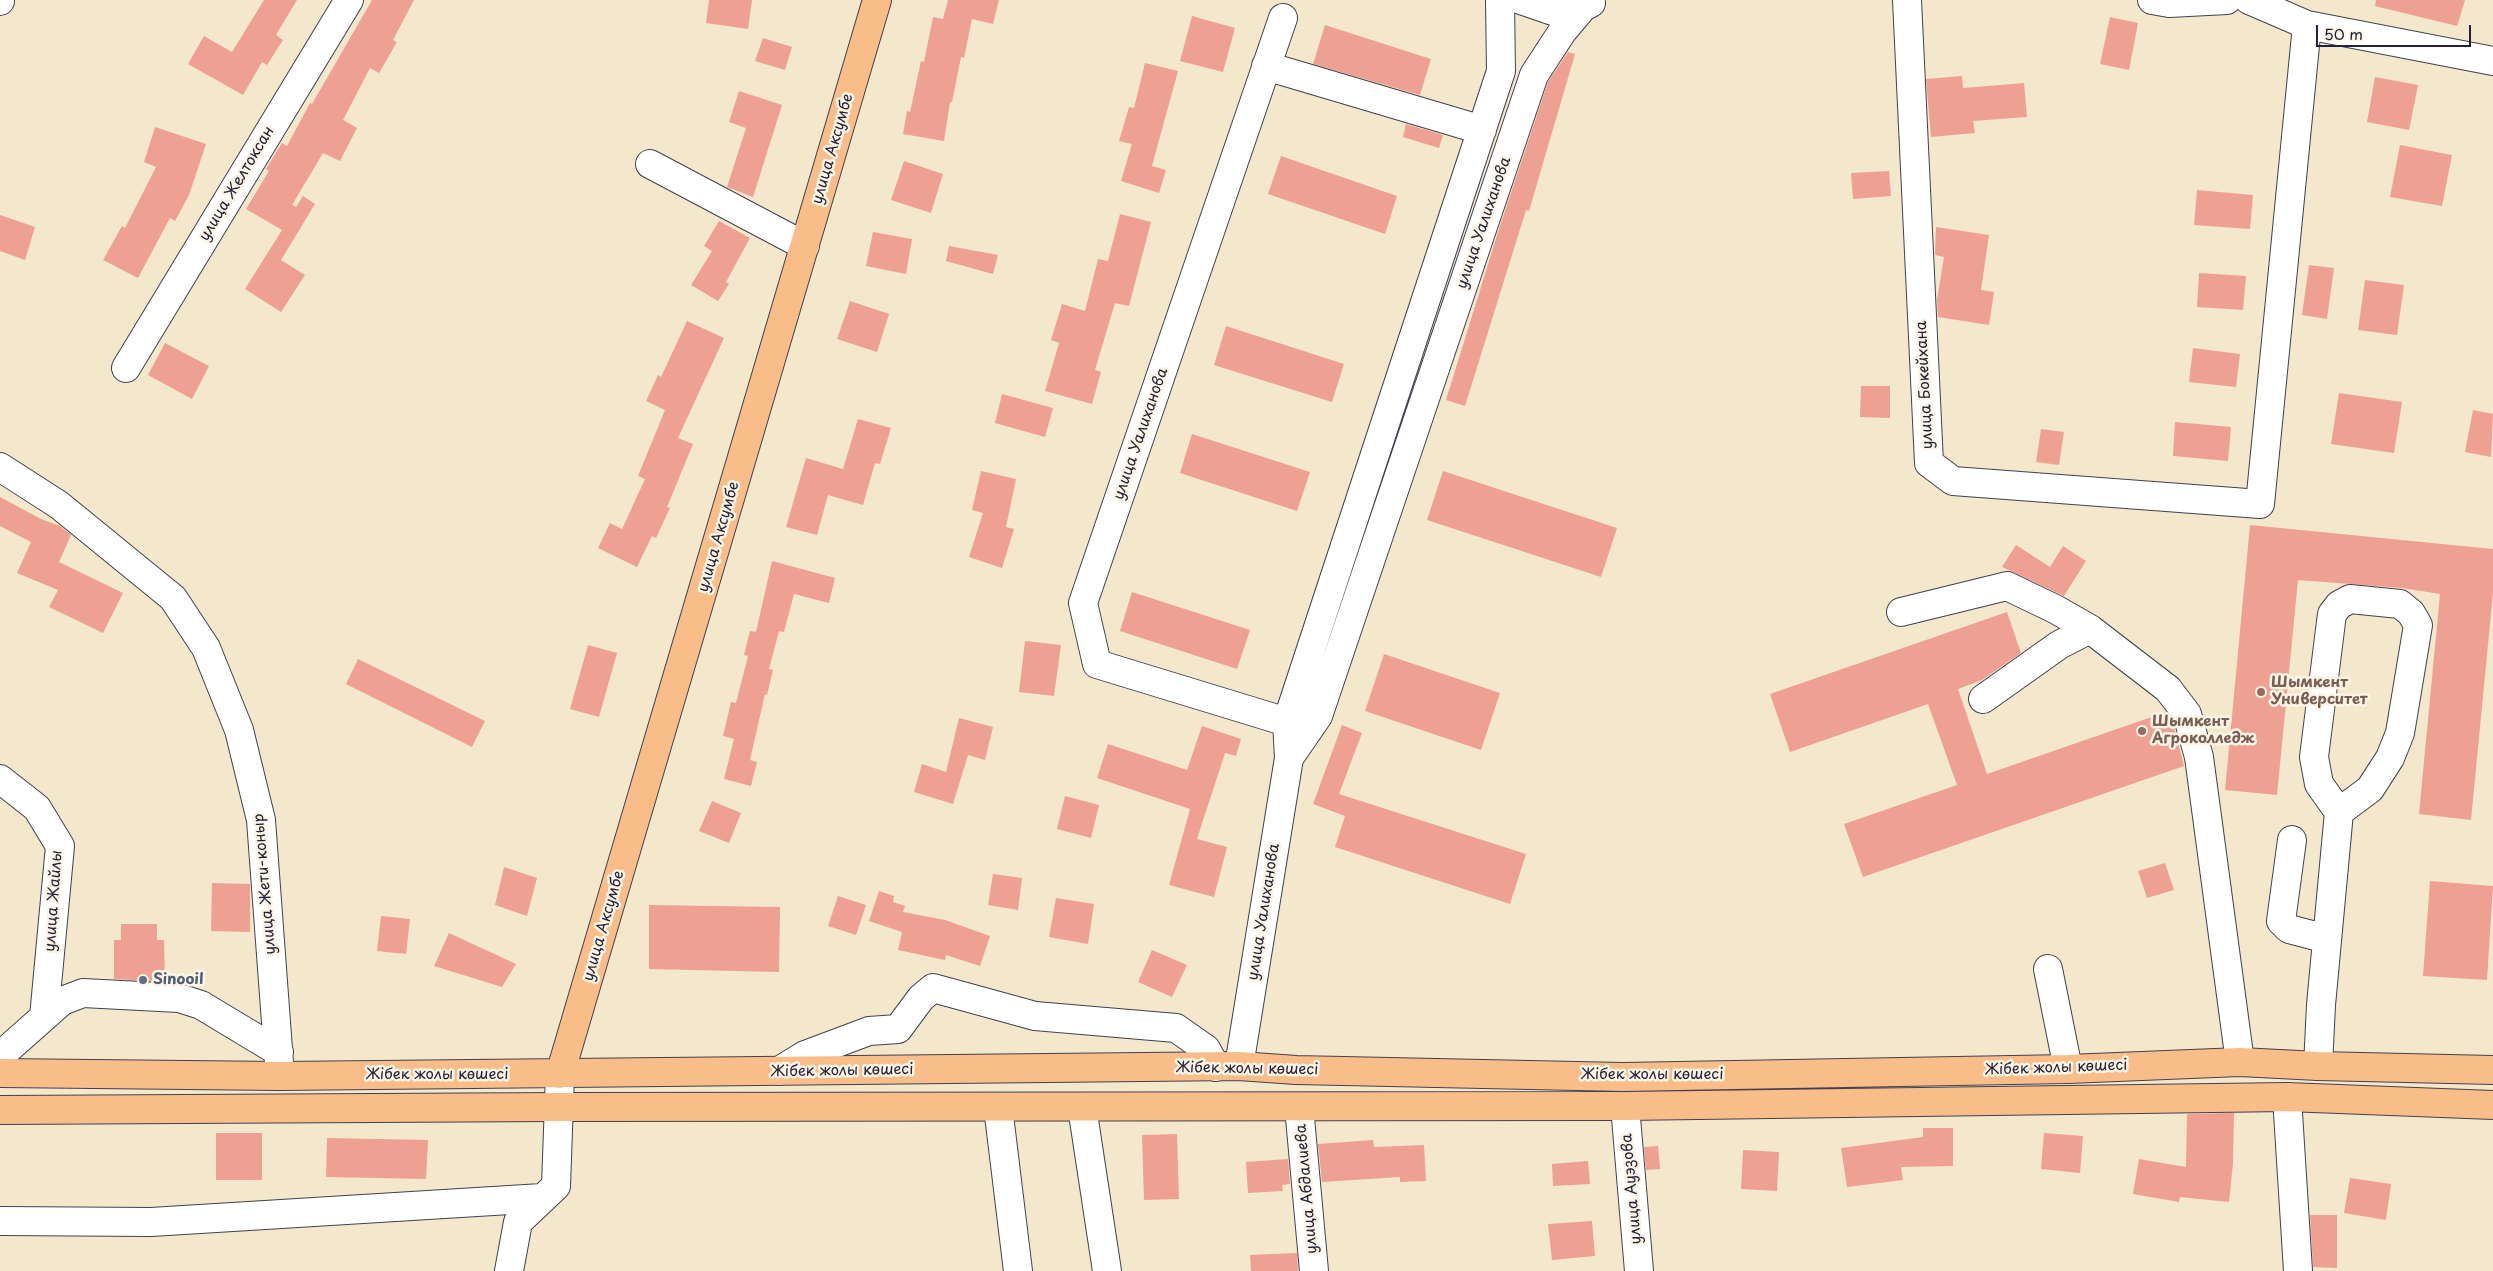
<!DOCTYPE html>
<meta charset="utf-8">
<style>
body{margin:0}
#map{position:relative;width:2493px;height:1271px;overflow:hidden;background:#f3e8cc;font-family:"Playpen Sans",sans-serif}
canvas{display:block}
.scale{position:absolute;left:2316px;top:25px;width:155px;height:22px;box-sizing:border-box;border:2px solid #22223b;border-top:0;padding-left:6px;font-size:15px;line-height:18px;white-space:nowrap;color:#22223b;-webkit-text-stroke:4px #fcf5e5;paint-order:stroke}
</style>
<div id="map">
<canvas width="2493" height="1271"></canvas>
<div class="scale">50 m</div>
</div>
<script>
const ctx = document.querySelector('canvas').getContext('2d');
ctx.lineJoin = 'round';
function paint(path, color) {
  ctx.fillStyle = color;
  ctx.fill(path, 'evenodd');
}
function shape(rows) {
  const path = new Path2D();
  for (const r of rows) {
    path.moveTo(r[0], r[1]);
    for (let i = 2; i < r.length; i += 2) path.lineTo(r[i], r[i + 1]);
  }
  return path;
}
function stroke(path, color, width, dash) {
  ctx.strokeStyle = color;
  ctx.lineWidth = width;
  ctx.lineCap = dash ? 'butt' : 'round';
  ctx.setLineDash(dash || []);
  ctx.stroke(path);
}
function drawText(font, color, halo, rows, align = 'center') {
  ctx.font = font + ' "Playpen Sans",sans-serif';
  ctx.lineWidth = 5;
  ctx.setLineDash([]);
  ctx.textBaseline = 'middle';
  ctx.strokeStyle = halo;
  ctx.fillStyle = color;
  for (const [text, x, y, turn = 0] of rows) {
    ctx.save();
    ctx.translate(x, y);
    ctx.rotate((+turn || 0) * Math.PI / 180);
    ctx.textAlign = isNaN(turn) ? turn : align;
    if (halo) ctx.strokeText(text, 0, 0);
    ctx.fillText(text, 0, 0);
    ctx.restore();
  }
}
const building = shape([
 [264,0,297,0,276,35,283,40,267,65,262,62,243,95,188,64,204,36,232,52],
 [372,0,414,0,393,40,397,42,379,73,370,68,343,120,357,128,340,161,323,153,292,205,296,207,303,196,315,204,281,260,305,275,281,312,245,289,282,230,246,209,269,171,266,169,282,143,287,146,310,103,312,104],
 [709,0,752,0,748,29,706,23],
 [948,0,999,0,993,24,972,19,964,58,961,57,952,102,950,102,944,141,903,134,907,111,910,112,921,61,924,62,933,17,943,19],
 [2376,0,2465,0,2457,26,2375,6],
 [1192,16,1235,28,1223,72,1180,61],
 [2110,17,2138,23,2129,70,2100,64],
 [1325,25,1431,59,1420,95,1313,64],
 [763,38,792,47,785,70,755,61],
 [1568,52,1575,54,1529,211,1526,210,1465,406,1446,400,1498,232,1548,82],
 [1145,63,1178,71,1152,166,1166,170,1159,193,1121,181,1132,144,1119,141,1129,107,1134,108],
 [1962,76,1963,88,2024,83,2027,117,1973,121,1975,133,1931,137,1926,79],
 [2375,77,2418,85,2409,130,2367,122],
 [739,91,782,105,753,197,727,187,746,128,729,122],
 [1406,124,1443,135,1439,148,1403,137],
 [155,127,206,144,189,195,175,221,170,218,138,278,103,260,122,226,125,228,156,167,144,162],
 [2400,145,2452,155,2442,206,2390,197],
 [1281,156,1397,196,1385,234,1268,194],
 [904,161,943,174,931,213,891,200],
 [1889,171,1891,196,1853,199,1851,173],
 [2197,190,2253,195,2250,229,2194,225],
 [1120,214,1151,222,1129,306,1115,303,1095,370,1101,372,1092,404,1045,391,1059,343,1051,340,1062,304,1085,311,1098,259,1108,261],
 [0,215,35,227,25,260,0,251],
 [719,221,750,238,726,282,729,284,718,301,691,285,712,251,704,246],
 [1936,227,1989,235,1981,290,1994,292,1989,325,1938,317,1937,300,1944,257,1935,255],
 [873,232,912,239,906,274,866,266],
 [949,246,998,255,993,274,946,261],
 [2309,265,2334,268,2327,319,2302,315],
 [2199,273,2246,276,2243,310,2197,307],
 [2365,280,2404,285,2397,335,2358,330],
 [850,301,889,314,877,352,837,339],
 [687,321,724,338,678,438,693,444,667,507,670,508,656,538,652,536,637,567,598,548,610,523,622,529,645,479,638,476,665,410,646,401,658,375,661,377],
 [1226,326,1344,364,1332,402,1214,365],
 [165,343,209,366,192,399,148,375],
 [2193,348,2240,354,2236,387,2189,382],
 [1861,386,1890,386,1890,418,1860,417],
 [2339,393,2402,402,2394,453,2331,444],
 [1002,394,1053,408,1045,437,995,423],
 [2473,410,2493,414,2491,457,2465,452],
 [858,419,891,428,880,464,875,463,863,505,828,495,817,535,786,527,806,458,843,469],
 [2175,422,2231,427,2228,461,2173,456],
 [2041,429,2064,432,2059,465,2036,462],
 [1192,434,1310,472,1297,511,1180,473],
 [981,471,1016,479,1006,527,1014,529,1002,568,969,557,983,513,972,510],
 [1443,471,1617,528,1601,577,1427,520],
 [0,497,41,519,60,526,71,535,59,562,123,593,103,633,49,607,58,590,17,573,31,542,0,526],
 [2250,525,2493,549,2493,593,2471,820,2419,814,2440,594,2402,588,2298,580,2277,795,2225,790],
 [2016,545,2050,567,2063,546,2086,561,2064,596,2002,567],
 [772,561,835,578,829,603,794,594,784,632,779,631,769,669,773,670,767,695,765,694,750,760,757,762,751,786,724,779,734,739,723,736,731,702,736,703,748,656,744,655,750,631,756,632],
 [1132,592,1250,630,1237,669,1120,631],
 [2007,612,2021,653,1982,680,1958,689,1987,774,2166,712,2171,719,2176,734,2184,766,1863,877,1844,824,1957,785,1928,704,1790,752,1770,694],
 [1025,641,1061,645,1054,696,1019,692],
 [588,645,617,653,599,717,570,709],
 [1384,654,1500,693,1481,750,1365,711],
 [358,659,485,721,472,747,346,684],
 [959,718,993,727,985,760,968,755,953,804,914,792,922,764,946,772],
 [1342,725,1362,733,1339,794,1526,854,1510,904,1335,847,1345,816,1313,804],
 [1202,726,1241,739,1236,756,1225,753,1197,839,1227,847,1214,897,1169,885,1190,809,1097,778,1108,744,1187,770],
 [1065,796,1099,805,1091,838,1057,829],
 [712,801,741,813,729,843,699,831],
 [2165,863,2174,890,2147,898,2138,871],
 [504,867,537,878,527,916,495,905],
 [993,874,1022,878,1018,910,988,905],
 [2430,881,2493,886,2487,980,2423,976],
 [212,883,250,884,250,932,211,931],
 [879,891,894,896,893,902,905,906,903,912,945,920,990,936,980,966,946,955,945,960,898,950,902,932,869,921],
 [838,896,866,905,856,935,828,926],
 [1056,898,1094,904,1088,944,1049,937],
 [649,905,780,907,779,972,649,969],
 [381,916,410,919,406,954,377,951],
 [121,924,157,924,157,940,164,940,165,982,114,979,114,940,121,940],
 [449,933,516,964,502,987,434,966],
 [1152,950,1187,965,1172,997,1138,982],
 [2234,1113,2233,1163,2229,1202,2180,1197,2179,1202,2133,1194,2139,1159,2186,1167,2187,1114],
 [1923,1128,1953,1128,1953,1166,1901,1167,1903,1180,1847,1187,1841,1148,1923,1137],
 [216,1133,262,1133,262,1180,216,1180],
 [2044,1133,2083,1136,2080,1173,2041,1169],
 [1177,1134,1179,1199,1144,1200,1142,1135],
 [327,1138,428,1140,426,1179,326,1177],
 [1373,1140,1374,1147,1424,1145,1426,1181,1400,1182,1400,1177,1322,1182,1318,1144],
 [1658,1146,1660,1169,1646,1170,1644,1147],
 [1743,1150,1779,1152,1777,1191,1741,1189],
 [1288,1159,1290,1184,1282,1185,1283,1191,1248,1193,1246,1162],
 [1588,1161,1590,1184,1553,1186,1552,1164],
 [2350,1178,2391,1184,2386,1220,2344,1213],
 [2310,1215,2337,1215,2337,1268,2313,1267],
 [1592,1221,1595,1256,1552,1260,1548,1224],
 [1297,1253,1298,1271,1251,1271,1250,1255]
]);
const minor = shape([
 [1521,0,1553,11,1583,7,1591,3],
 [1907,0,1929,463,1953,481,2260,504,2307,25],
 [2152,0,2169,3,2227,0],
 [2249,0,2307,25,2493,61],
 [0,1,0,0],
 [1283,18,1083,603,1097,664,1287,722],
 [1266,66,1482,130],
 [650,164,805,246],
 [126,368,349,0],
 [0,467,59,505,173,598,206,648,239,730,261,820,280,1076],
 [1901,612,2007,586,2055,609,2090,629],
 [1983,699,2059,645,2090,629,2168,689,2187,714,2199,757,2240,1062],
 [1289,758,1318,716,1534,75,1562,32,1583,7],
 [0,779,37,808,60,846,44,1017],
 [2292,840,2281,921,2289,929,2327,939],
 [2048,969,2068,1069],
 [0,1056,62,1001,83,993,179,998,201,1005,279,1052],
 [1239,1066,1289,758,1287,722,1501,71,1500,0],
 [2318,1066,2321,1005,2339,812,2319,784,2314,757,2332,614,2339,605,2350,599,2400,604,2411,613,2418,625,2400,733,2390,758,2370,789,2339,812],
 [779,1071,805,1055,869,1031,898,1029,921,998,933,988,1035,1016,1176,1028,1206,1049,1216,1067],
 [2287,1097,2298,1271],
 [1625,1106,1639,1271],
 [998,1107,1018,1271],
 [1082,1107,1107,1271],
 [1299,1107,1314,1271],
 [0,1221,151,1222,542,1198],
 [509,1271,518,1222,556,1186,560,1074]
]);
const major = shape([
 [0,1073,280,1076,1239,1066,1296,1070,1623,1077,2068,1069,2240,1062,2318,1066,2493,1070],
 [560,1074,877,0],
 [0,1110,559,1107,1625,1106,2287,1097,2493,1105]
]);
const markers = [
 [2261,692,5,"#8d6e63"],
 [2142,731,5,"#8d6e63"],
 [143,980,5,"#5c6f8a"]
];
const streetNames = [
 ["улица Аксумбе",833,149,-74],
 ["улица Желтоксан",237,184,-59],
 ["улица Уалиханова",1484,223,-71],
 ["улица Бокейхана",1925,385,-93],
 ["улица Уалиханова",1141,434,-71],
 ["улица Аксумбе",719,537,-74],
 ["улица Жети-коныр",265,884,-95],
 ["улица Жайлы",54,901,-86],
 ["улица Уалиханова",1264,912,-81],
 ["улица Аксумбе",604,926,-74],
 ["Жібек жолы көшесі",2056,1068,-2],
 ["Жібек жолы көшесі",1247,1069,1],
 ["Жібек жолы көшесі",842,1071,-1],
 ["Жібек жолы көшесі",437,1075],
 ["Жібек жолы көшесі",1652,1075],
 ["улица Абдалиева",1307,1189,-95],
 ["улица Ауэзова",1632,1189,-95]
];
const educationNames = [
 ["Шымкент",2271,683],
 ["Университет",2271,700],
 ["Шымкент",2152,722],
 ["Агроколледж",2152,739]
];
const serviceNames = [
 ["Sinooil",153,980]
];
paint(building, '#eea093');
stroke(minor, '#414051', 30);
stroke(major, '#414051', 30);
stroke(minor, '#fff', 28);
stroke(major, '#f8bd89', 28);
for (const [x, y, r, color] of markers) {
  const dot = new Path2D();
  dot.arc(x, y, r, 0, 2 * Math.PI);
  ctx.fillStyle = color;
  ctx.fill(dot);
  stroke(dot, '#fcf5e5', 2);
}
drawText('15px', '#22223b', '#fcf5e5', streetNames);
drawText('bold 15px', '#785e54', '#fcf5e5', educationNames, 'left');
drawText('bold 15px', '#4e5e75', '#fcf5e5', serviceNames, 'left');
</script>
